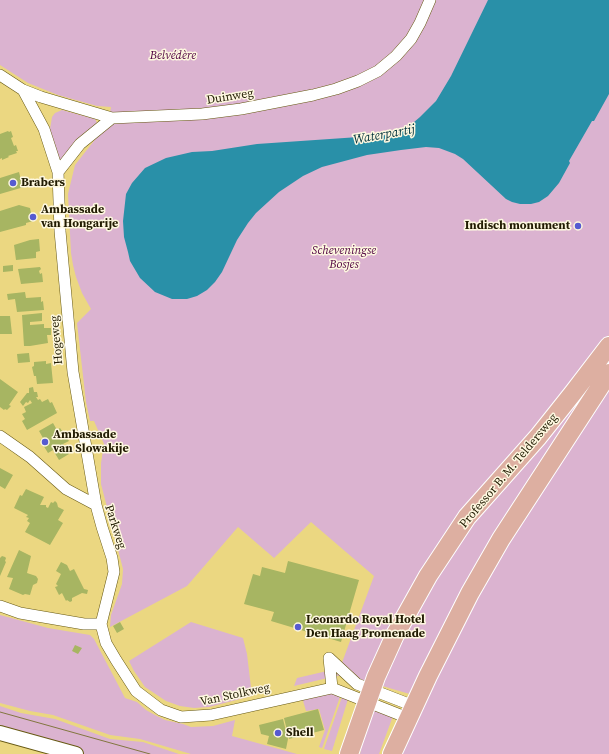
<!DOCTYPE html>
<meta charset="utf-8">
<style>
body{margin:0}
canvas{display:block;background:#ebd781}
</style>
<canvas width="609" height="754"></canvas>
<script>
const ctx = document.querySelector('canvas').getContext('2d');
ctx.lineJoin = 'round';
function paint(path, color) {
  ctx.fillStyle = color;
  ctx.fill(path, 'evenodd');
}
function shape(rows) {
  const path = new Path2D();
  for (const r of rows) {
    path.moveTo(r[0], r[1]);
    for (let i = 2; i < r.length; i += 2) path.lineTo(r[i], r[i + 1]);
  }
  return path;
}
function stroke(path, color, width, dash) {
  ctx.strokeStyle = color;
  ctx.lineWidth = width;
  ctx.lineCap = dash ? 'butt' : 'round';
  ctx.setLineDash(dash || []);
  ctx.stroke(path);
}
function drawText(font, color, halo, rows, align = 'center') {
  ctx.font = font + ' "Source Serif 4",serif';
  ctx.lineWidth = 3;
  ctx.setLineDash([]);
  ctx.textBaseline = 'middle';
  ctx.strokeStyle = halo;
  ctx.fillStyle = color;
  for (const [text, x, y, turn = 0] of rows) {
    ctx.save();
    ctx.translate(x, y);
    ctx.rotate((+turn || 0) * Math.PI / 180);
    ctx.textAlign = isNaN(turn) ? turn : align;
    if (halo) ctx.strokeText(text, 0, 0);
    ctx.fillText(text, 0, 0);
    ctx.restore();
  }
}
const green = shape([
 [0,0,609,0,609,335,588,365,406,596,383,640,365,681,347,675,336,676,294,686,297,678,340,668,374,576,311,522,274,558,238,527,187,586,110,627,111,615,122,584,123,569,101,484,101,463,104,444,94,421,90,421,86,402,77,323,91,309,82,293,76,277,73,265,71,253,68,194,75,165,108,123,111,107,97,106,58,95,28,83,0,65],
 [62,110,95,119,97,123,96,126,61,160,59,159,50,134,50,129,52,117,55,113],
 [609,353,609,364,568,425,413,695,379,685,388,664,456,542],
 [609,384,609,754,399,754,425,697,501,551],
 [0,615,48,628,90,635,94,639,125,698,137,702,146,710,155,715,165,720,183,724,191,727,213,726,235,720,232,736,297,754,191,754,140,739,110,735,53,715,30,711,0,703],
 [191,622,243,638,247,654,252,696,209,707,194,708,180,706,166,701,145,687,134,671,129,661],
 [332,691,341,694,322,748,319,747,325,730,319,709,306,711,302,697],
 [343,694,349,696,332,751,324,749],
 [0,706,21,713,55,719,110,739,143,742,179,754,82,754,0,731],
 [371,708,393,716,379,754,360,754,366,721]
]);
const water = shape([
 [488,0,609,0,609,94,594,121,592,121,569,161,570,163,559,183,548,196,539,202,531,204,520,204,512,202,506,199,463,159,455,154,439,148,426,147,401,150,367,155,322,167,303,176,279,192,256,213,248,223,237,240,222,272,215,282,207,290,197,296,187,299,172,299,155,292,140,278,130,261,128,252,124,237,123,221,126,194,132,183,145,168,166,158,192,152,212,151,257,144,388,135,407,128,420,117,436,101,451,76]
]);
const building = shape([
 [8,131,9,132,11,131,13,137,11,138,14,146,16,145,18,151,16,151,17,153,8,156,9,157,2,160,2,158,0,159,0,134],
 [19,172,21,180,25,181,26,184,24,187,0,194,0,178],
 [19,205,30,208,31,213,34,214,35,218,33,221,26,223,26,225,0,232,0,211],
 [39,239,40,251,36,252,36,258,16,260,14,245,30,240],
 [13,265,13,271,3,272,3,266],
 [40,267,41,269,39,271,40,274,42,273,43,282,21,284,18,269],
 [25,292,26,298,41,297,41,302,43,301,44,310,17,312,15,299,8,300,7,294],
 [42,313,42,321,30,322,30,325,44,324,44,328,51,328,51,335,47,335,48,343,30,346,24,346,22,315],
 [0,316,10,316,12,334,0,334],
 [29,353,30,362,18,363,17,354],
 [46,361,46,364,51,363,53,383,37,384,36,376,34,376,32,367,34,366,34,362],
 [0,379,18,392,9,405,11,406,7,410,5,409,4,410,0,407],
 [33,387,34,392,37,392,38,397,36,397,38,400,40,399,42,402,48,399,50,403,52,402,57,413,27,430,22,421,25,419,22,414,26,412,24,407,32,403,30,400,28,403,26,402,23,406,20,402,27,393,29,393,29,388],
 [53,423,57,430,60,428,69,441,63,444,69,454,59,460,53,450,48,453,40,440,43,438,39,431],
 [0,468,13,475,5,489,0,486],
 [26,489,44,497,40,505,46,505,46,507,48,508,51,502,53,503,55,501,57,503,58,507,64,510,58,520,63,523,50,545,25,532,30,523,27,521,29,518,26,517,28,515,14,508,20,495,22,496],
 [19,550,31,556,27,573,36,576,38,579,37,583,33,585,30,595,25,594,23,595,9,589,13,578,7,577],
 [2,556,5,557,6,558,5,561,6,562,0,576,0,558],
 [288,561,359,580,341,642,271,621,274,612,244,604,253,574,260,576,262,567,285,573],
 [61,562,67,565,70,571,74,569,84,589,88,590,87,594,82,593,72,598,72,601,70,602,67,600,66,601,62,593,59,595,55,587,58,586,56,584,61,574,56,571],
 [120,622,124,629,117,633,113,626],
 [75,645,82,648,78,654,72,651],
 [318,709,324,730,289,739,284,718],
 [283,719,288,739,286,749,267,744,269,736,261,734,259,725]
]);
const minor = shape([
 [0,75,23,90,41,97,112,118,202,114,241,109,313,95,336,89,358,81,378,71,396,56,411,39,420,23,430,0],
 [23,90,44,129,58,172,60,231,73,372,96,505,102,527,112,558,114,572,101,624],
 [58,172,80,144,112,118],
 [0,436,30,457,66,489,96,505],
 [0,606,20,613,84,624,101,624],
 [101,624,106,643,116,660,136,691,161,710,181,717,211,715,332,688,408,718],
 [332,688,329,658,357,684,414,706]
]);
const tertiary = shape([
 [0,733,76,754]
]);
const primary = shape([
 [349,754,376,677,395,635,428,576,467,517,538,437,573,393,609,346],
 [392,754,428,676,470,593,501,539,609,373]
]);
const tram = shape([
 [0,712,150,754]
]);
const markers = [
 [13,183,4,"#565ad1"],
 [33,217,4,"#565ad1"],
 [578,226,4,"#565ad1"],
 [45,442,4,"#565ad1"],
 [298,627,4,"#565ad1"],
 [278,733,4,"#565ad1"]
];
const parkNames = [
 ["Belvédère",173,56],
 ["Scheveningse",344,251],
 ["Bosjes",344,265]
];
const streetNames = [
 ["Duinweg",230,97,-9],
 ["Hogeweg",57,340,-95],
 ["Professor B. M. Teldersweg",509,471,-50],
 ["Parkweg",115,527,72],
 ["Van Stolkweg",235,695,-12]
];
const poiNames = [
 ["Brabers",21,183],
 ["Ambassade",41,210],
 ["van Hongarije",41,224],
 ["Indisch monument",570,226,"right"],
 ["Ambassade",53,435],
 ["van Slowakije",53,449],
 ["Leonardo Royal Hotel",306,620],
 ["Den Haag Promenade",306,634],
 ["Shell",286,733]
];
const waterNames = [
 ["Waterpartij",384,135,-10]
];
paint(green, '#dbb3d0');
paint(water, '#2990a8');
paint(building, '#a7b562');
stroke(minor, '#675913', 12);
stroke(tertiary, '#675913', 16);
stroke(primary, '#fff', 20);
stroke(minor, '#fff', 11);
stroke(tertiary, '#fff', 14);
stroke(primary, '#ddafa1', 18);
stroke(tram, '#82763f', 1);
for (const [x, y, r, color] of markers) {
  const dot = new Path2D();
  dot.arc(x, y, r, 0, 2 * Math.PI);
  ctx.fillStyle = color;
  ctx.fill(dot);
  stroke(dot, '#fef8e0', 1.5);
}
drawText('italic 12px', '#500242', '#fef8e0', parkNames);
drawText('12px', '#211b02', '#fef8e0', streetNames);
drawText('bold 12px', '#211b02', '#fef8e0', poiNames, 'left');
drawText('italic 13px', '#02323c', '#fef8e0', waterNames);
</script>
